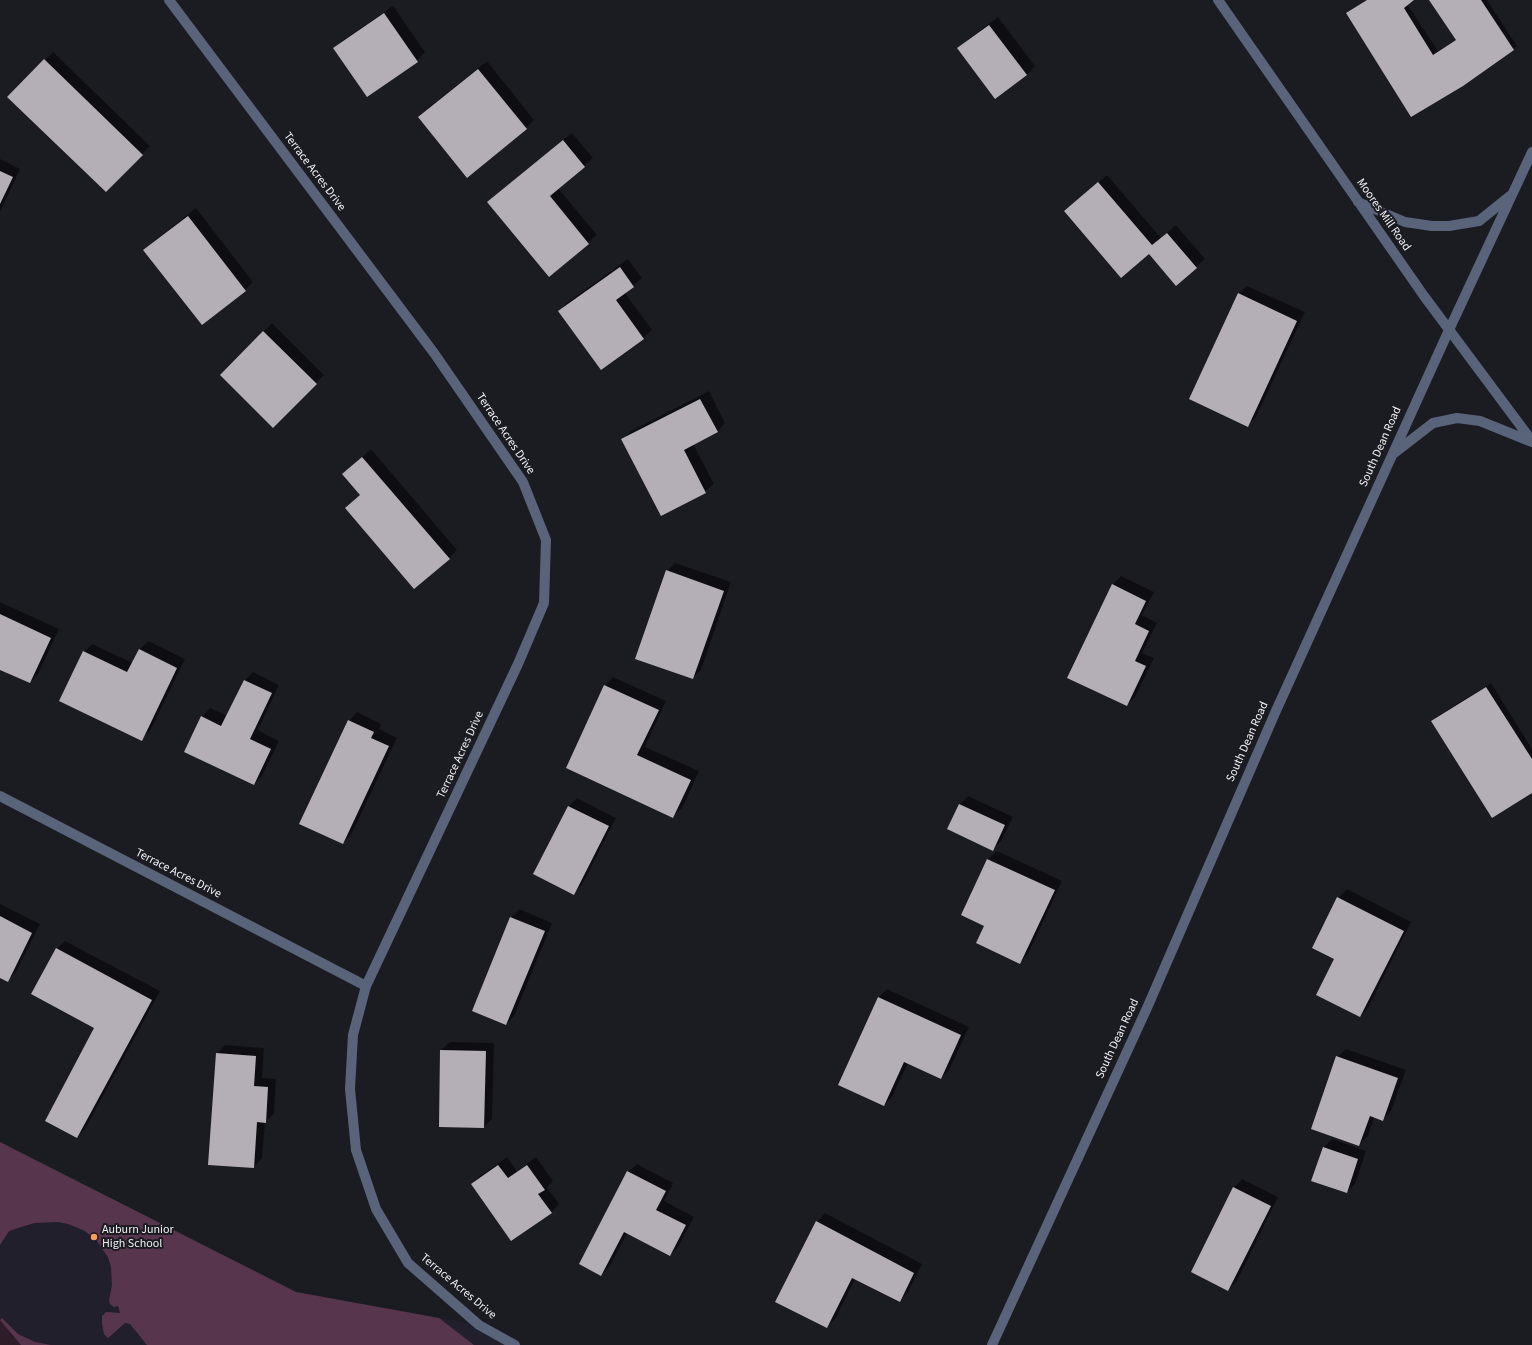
<!DOCTYPE html>
<style>
body{margin:0}
canvas{display:block;background:#1b1b22}
</style>
<canvas width="1532" height="1345"></canvas>
<script>
const ctx = document.querySelector('canvas').getContext('2d');
ctx.lineJoin = 'round';
function paint(path, color) {
  ctx.fillStyle = color;
  ctx.fill(path, 'evenodd');
}
function shape(rows) {
  const path = new Path2D();
  for (const r of rows) {
    path.moveTo(r[0], r[1]);
    for (let i = 2; i < r.length; i += 2) path.lineTo(r[i], r[i + 1]);
  }
  return path;
}
function stroke(path, color, width, dash) {
  ctx.strokeStyle = color;
  ctx.lineWidth = width;
  ctx.lineCap = dash ? 'butt' : 'round';
  ctx.setLineDash(dash || []);
  ctx.stroke(path);
}
function drawText(font, color, halo, rows, align = 'center') {
  ctx.font = font + ' "Source Sans 3",sans-serif';
  ctx.lineWidth = 4;
  ctx.setLineDash([]);
  ctx.textBaseline = 'middle';
  ctx.strokeStyle = halo;
  ctx.fillStyle = color;
  for (const [text, x, y, turn = 0] of rows) {
    ctx.save();
    ctx.translate(x, y);
    ctx.rotate((+turn || 0) * Math.PI / 180);
    ctx.textAlign = isNaN(turn) ? turn : align;
    if (halo) ctx.strokeText(text, 0, 0);
    ctx.fillText(text, 0, 0);
    ctx.restore();
  }
}
const built = shape([
 [0,1142,296,1292,479,1325,515,1345,0,1345]
]);
const green = shape([
 [0,1142,296,1292,439,1318,474,1345,147,1345,130,1324,125,1323,108,1338,104,1334,102,1324,102,1316,106,1312,120,1313,118,1306,114,1307,110,1304,109,1300,112,1286,111,1267,108,1257,97,1241,85,1231,68,1224,58,1222,34,1223,9,1231,0,1245],
 [2,1318,18,1334,35,1342,51,1345,0,1345,0,1320]
]);
const shadow = shape([
 [1366,0,1413,0,1407,4,1438,51,1457,39,1430,0,1487,0,1517,46,1463,85,1348,13],
 [393,6,425,52,417,61,367,95,334,49,343,40],
 [998,17,1035,66,1027,75,958,48,967,40],
 [53,52,150,146,106,191,9,97],
 [487,61,534,120,526,128,419,117,428,108],
 [572,133,593,158,558,188,597,235,549,275,497,194],
 [0,159,20,169,0,212],
 [1107,175,1161,238,1176,225,1205,259,1196,267,1149,252,1074,203],
 [196,208,253,282,245,290,145,250,153,242],
 [628,259,642,278,625,293,652,330,643,338,559,311,568,302],
 [1247,286,1305,312,1256,417,1248,425,1239,294],
 [272,323,324,375,273,426,221,375],
 [709,391,725,423,717,432,693,444,714,484,705,492,622,440,631,431],
 [371,449,457,550,449,558,361,495,352,466],
 [675,563,731,582,701,670,692,678,667,571],
 [1121,576,1154,592,1142,615,1157,623,1142,653,1154,658,1135,697,1127,705,1112,585],
 [0,602,59,629,38,674,30,682,0,668],
 [148,641,185,659,150,731,141,739,84,652,92,644,133,663,139,650],
 [253,672,279,685,258,730,279,741,262,776,254,784,202,717,210,708,227,716,245,680],
 [613,677,666,701,645,747,699,771,682,808,673,816,567,768,605,686],
 [1491,683,1532,749,1532,792,1433,721,1436,717],
 [357,712,381,724,379,729,397,738,351,835,343,843,349,721],
 [968,796,1013,817,1001,841,993,849,948,829,960,804],
 [577,798,616,818,582,885,573,894,534,874,569,806],
 [997,851,1062,881,1028,954,1020,962,985,925,962,915,988,859],
 [1347,889,1411,922,1368,1008,1360,1016,1338,898],
 [0,904,40,924,16,972,8,980,0,977],
 [519,909,552,923,514,1016,506,1024,511,918],
 [65,941,160,991,85,1129,77,1137,96,1027,56,949],
 [887,989,969,1027,949,1070,941,1078,908,1063,892,1097,884,1105,839,1084,879,997],
 [450,1042,494,1043,492,1119,484,1127,441,1050],
 [225,1045,264,1048,262,1078,276,1079,274,1114,265,1122,262,1158,254,1167,217,1054],
 [1346,1049,1406,1070,1391,1111,1383,1120,1374,1117,1368,1136,1359,1144,1337,1057],
 [1332,1139,1366,1151,1355,1184,1347,1192,1323,1148],
 [507,1157,517,1171,536,1157,553,1181,547,1187,559,1204,551,1213,472,1184,480,1176],
 [637,1164,673,1183,664,1201,694,1217,678,1247,670,1255,627,1233,610,1266,601,1275,628,1172],
 [1242,1179,1278,1197,1237,1281,1228,1290,1234,1188],
 [825,1213,922,1264,908,1292,899,1301,855,1279,835,1319,827,1327,817,1222],
 [0,1320,21,1345,0,1345]
]);
const building = shape([
 [1367,0,1414,0,1404,8,1433,55,1456,40,1429,0,1481,0,1514,50,1463,86,1411,117,1346,13],
 [384,13,418,62,367,97,333,48],
 [989,25,1027,75,995,99,957,48],
 [44,59,143,155,106,192,7,97],
 [478,69,527,129,467,178,418,117],
 [563,140,585,167,550,196,589,244,549,277,487,202],
 [0,171,13,177,0,204],
 [1098,182,1152,245,1167,233,1197,268,1176,286,1149,254,1121,278,1064,211],
 [188,216,246,291,202,325,143,250],
 [620,267,634,287,616,300,644,339,601,370,558,311],
 [1238,293,1297,321,1248,427,1189,399],
 [263,331,317,384,273,428,220,375],
 [700,399,718,432,684,450,706,493,661,516,621,439],
 [362,457,450,559,414,589,345,508,360,495,342,474],
 [666,570,724,591,693,679,635,659],
 [1112,584,1146,601,1135,624,1149,631,1135,661,1146,666,1127,706,1067,678],
 [0,614,51,638,30,683,0,670],
 [139,649,177,668,142,741,59,701,83,651,127,672],
 [244,680,272,693,250,739,271,749,254,785,184,752,201,716,221,726],
 [604,685,659,710,637,755,691,780,673,818,566,768],
 [1486,687,1532,759,1532,793,1492,818,1431,721],
 [348,720,374,732,371,738,389,746,343,844,299,824],
 [959,804,1005,825,993,851,947,829],
 [568,806,609,826,574,895,533,874],
 [987,859,1055,890,1020,964,976,943,984,926,961,915],
 [1337,897,1404,931,1360,1017,1316,995,1334,959,1312,948],
 [0,916,32,933,8,982,0,978],
 [510,917,545,931,506,1025,472,1011],
 [56,948,152,1000,77,1138,45,1121,94,1028,31,994],
 [878,997,961,1035,941,1079,904,1062,884,1106,838,1085],
 [440,1050,486,1051,484,1128,439,1127],
 [216,1053,256,1056,254,1086,268,1087,266,1123,257,1122,254,1168,208,1165],
 [1336,1056,1398,1078,1383,1121,1370,1116,1359,1146,1311,1129],
 [1323,1147,1358,1159,1347,1193,1311,1181],
 [498,1165,508,1178,527,1165,545,1190,538,1194,552,1213,511,1241,471,1184],
 [627,1171,666,1191,656,1210,686,1225,670,1256,624,1232,601,1276,579,1264],
 [1233,1187,1271,1206,1228,1291,1191,1272],
 [816,1221,914,1273,900,1302,852,1278,827,1328,775,1302]
]);
const minor = shape([
 [169,0,434,353,523,482,546,540,544,603,518,664,366,986,353,1035,350,1089,356,1150,376,1209,408,1263,479,1325,515,1345],
 [1218,0,1424,296,1532,441],
 [1358,202,1405,222,1432,226,1449,226,1479,221,1510,196],
 [1393,454,1433,423,1457,418,1480,421,1532,442],
 [0,796,366,986],
 [992,1345,1147,1008,1275,713,1449,330,1532,152]
]);
const markers = [
 [94,1237,4,"#fe9b59"]
];
const streetNames = [
 ["Terrace Acres Drive",314,172,53],
 ["Moores Mill Road",1383,215,55],
 ["Terrace Acres Drive",505,434,56],
 ["South Dean Road",1381,447,-66],
 ["South Dean Road",1248,742,-66],
 ["Terrace Acres Drive",461,755,-65],
 ["Terrace Acres Drive",178,874,27],
 ["South Dean Road",1118,1039,-65],
 ["Terrace Acres Drive",458,1287,40]
];
const poiNames = [
 ["Auburn Junior",102,1230],
 ["High School",102,1244]
];
paint(built, '#211f2c');
paint(green, '#57354d');
paint(shadow, '#0007');
paint(building, '#b4aeb7');
stroke(minor, '#59637a', 10);
for (const [x, y, r, color] of markers) {
  const dot = new Path2D();
  dot.arc(x, y, r, 0, 2 * Math.PI);
  ctx.fillStyle = color;
  ctx.fill(dot);
  stroke(dot, '#1b1b22', 1.5);
}
drawText('12px', '#f0f0f5', '#1b1b22', streetNames);
drawText('12px', '#f0f0f5', '#1b1b22', poiNames, 'left');
</script>
